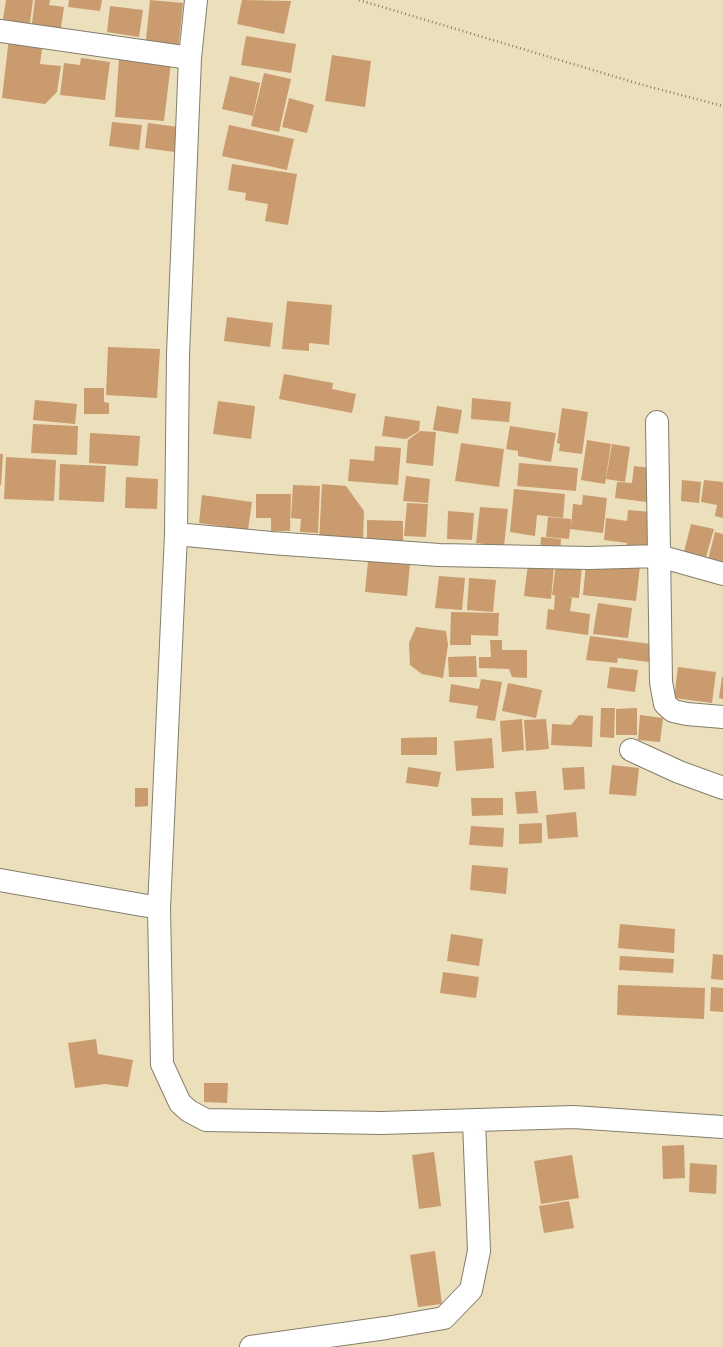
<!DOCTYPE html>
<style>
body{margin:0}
canvas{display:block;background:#ebdfbc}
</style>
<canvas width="723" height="1347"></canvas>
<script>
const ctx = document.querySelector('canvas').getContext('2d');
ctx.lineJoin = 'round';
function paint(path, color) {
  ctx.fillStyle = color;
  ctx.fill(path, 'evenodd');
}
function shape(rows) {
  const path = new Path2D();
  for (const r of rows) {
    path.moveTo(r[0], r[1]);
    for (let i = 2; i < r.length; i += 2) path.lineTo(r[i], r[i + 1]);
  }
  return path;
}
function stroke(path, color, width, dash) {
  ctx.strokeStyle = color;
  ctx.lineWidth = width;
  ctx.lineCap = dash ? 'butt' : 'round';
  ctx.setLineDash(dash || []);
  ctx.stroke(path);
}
const building = shape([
 [6,0,33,0,29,30,2,26],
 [35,0,50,0,49,5,64,7,60,35,31,31],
 [69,0,102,0,100,11,68,7],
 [150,0,183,3,178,52,145,49],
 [242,0,291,1,284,34,237,24],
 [110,6,143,10,139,37,107,32],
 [246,36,296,44,291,73,241,65],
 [9,38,43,42,40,64,61,66,57,92,45,104,2,98],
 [332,55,371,61,365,107,325,101],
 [81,58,110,62,105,100,60,95,64,63,80,65],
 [119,58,171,63,164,121,115,117],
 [264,73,291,79,279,132,251,126],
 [230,76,260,83,253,116,222,109],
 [289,98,314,105,307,133,282,127],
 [112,122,142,125,139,150,109,146],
 [148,123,178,127,175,152,145,148],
 [229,125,294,139,287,170,222,156],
 [232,164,297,174,288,225,265,221,268,204,245,200,246,193,228,190],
 [287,301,332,305,329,345,309,343,309,351,282,349],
 [227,317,273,323,270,347,224,341],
 [108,347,160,349,157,398,106,395],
 [284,374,333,383,332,389,356,394,352,413,279,399],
 [84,388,104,388,104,402,109,403,109,414,84,414],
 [472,398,511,402,509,422,471,419],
 [35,400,77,404,75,424,33,420],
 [218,401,255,406,251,439,213,434],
 [437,406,462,410,458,434,433,430],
 [562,408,588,412,582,454,559,451,560,444,557,443],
 [385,416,420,421,419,431,406,439,382,436],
 [33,424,78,426,77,455,31,453],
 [510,426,556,433,551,462,518,456,518,451,506,449],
 [420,431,436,432,433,466,406,463,408,440],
 [90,433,140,436,138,466,89,463],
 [587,440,611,444,605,484,581,480],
 [461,443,504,449,499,487,455,481],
 [612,444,630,447,625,482,606,479],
 [375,446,401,448,398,485,348,481,350,459,374,461],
 [0,454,3,454,1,485,0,485],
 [6,457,56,460,54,501,4,499],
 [519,463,578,468,576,491,517,486],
 [60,464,106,466,104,502,59,500],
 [634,466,652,468,647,502,615,498,617,482,632,483],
 [406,476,430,479,428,503,403,501],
 [126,477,158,479,157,509,125,508],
 [682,480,701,482,699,503,681,501],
 [704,480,723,482,723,518,715,516,717,505,701,502],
 [322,484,346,486,364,511,363,539,319,542],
 [293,485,320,486,318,533,300,532,301,519,291,518],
 [514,489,565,494,563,518,537,515,535,536,510,532],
 [256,494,291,494,290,531,271,531,271,518,256,518],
 [202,495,252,502,248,530,199,523],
 [583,495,607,498,603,533,570,529,569,539,546,537,548,517,571,519,571,526,573,504,582,505],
 [407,503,428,504,426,537,404,536],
 [480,507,508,509,504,546,476,543],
 [628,510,652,512,648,548,626,546,627,543,604,540,606,518,627,521],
 [448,511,474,513,472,540,447,539],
 [367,520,403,521,403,541,367,540],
 [691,524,714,529,706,557,684,552],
 [715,532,723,534,723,564,708,560],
 [541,537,561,539,560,556,540,554],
 [368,561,410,564,407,596,365,592],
 [556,563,582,566,579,598,565,597,572,598,570,611,590,614,588,635,546,629,548,609,554,610,555,595,552,595],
 [528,564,554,567,551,599,524,596],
 [586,564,640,566,636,601,583,595],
 [439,576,465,578,462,610,435,608],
 [469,578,496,580,493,612,467,610],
 [598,603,632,608,628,638,593,634],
 [451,612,499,613,498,636,471,635,471,645,450,645],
 [416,627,446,631,448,645,443,678,422,674,410,665,409,643],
 [590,636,658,645,656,663,618,658,617,663,586,660],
 [490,640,502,640,502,650,527,650,527,678,512,677,509,669,479,668,479,657,491,657],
 [476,656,477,677,449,677,448,657],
 [610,667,638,670,635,692,607,688],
 [678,667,716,672,712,703,674,698],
 [722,677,723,677,723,699,719,698],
 [481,679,502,682,495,721,476,718,478,706,449,702,451,684,479,689],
 [508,683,542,690,536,718,502,711],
 [601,708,615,708,614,738,600,737],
 [637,708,637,735,616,735,616,709],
 [579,715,593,716,592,747,551,745,552,724,571,725],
 [640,715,663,718,660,742,638,740],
 [522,719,524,750,502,752,500,721],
 [546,719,549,749,526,751,524,720],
 [437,737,437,755,401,755,401,738],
 [492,738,494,768,456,771,454,741],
 [612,765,639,768,636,796,609,794],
 [408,767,441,772,438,787,406,783],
 [584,767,585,789,564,790,562,768],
 [135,788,148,788,148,806,135,807],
 [536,791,538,813,517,814,515,792],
 [471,798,503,798,503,815,472,816],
 [576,812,578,837,548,839,546,815],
 [542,823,542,843,519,844,519,824],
 [471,826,504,828,503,847,469,845],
 [472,865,508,868,506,894,470,890],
 [620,924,675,929,674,953,618,948],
 [451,934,483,939,479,966,447,961],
 [713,954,723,955,723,980,711,979],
 [620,956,674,959,673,973,619,970],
 [443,972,479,977,476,998,440,993],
 [618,985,705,988,704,1019,617,1015],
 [711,987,723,988,723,1012,710,1011],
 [96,1039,98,1054,133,1060,128,1087,105,1084,75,1088,68,1043],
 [204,1083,228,1083,227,1103,204,1102],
 [684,1145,685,1178,663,1179,662,1146],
 [434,1152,441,1206,419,1209,412,1155],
 [572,1155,579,1198,541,1204,534,1161],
 [690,1163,717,1165,716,1194,689,1192],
 [569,1201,574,1228,544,1233,539,1206],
 [435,1251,442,1304,418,1307,410,1255]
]);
const path = shape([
 [359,0,643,85,723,106]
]);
const street = shape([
 [196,0,190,58,178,354,176,534,159,908,162,1064,180,1103,189,1111,206,1120,382,1123,573,1117,723,1127],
 [0,31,190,58],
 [657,422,661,682,665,704,673,711,687,714,723,717],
 [176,534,271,543,439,555,589,558,659,556,723,574],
 [631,750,679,772,723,788],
 [0,880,159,908],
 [251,1347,386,1328,444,1318,471,1290,479,1251,474,1121]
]);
paint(building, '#ca9b6f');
stroke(street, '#847e6c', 24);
stroke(path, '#847e6c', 2.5, [1, 3]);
stroke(street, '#fff', 22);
</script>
